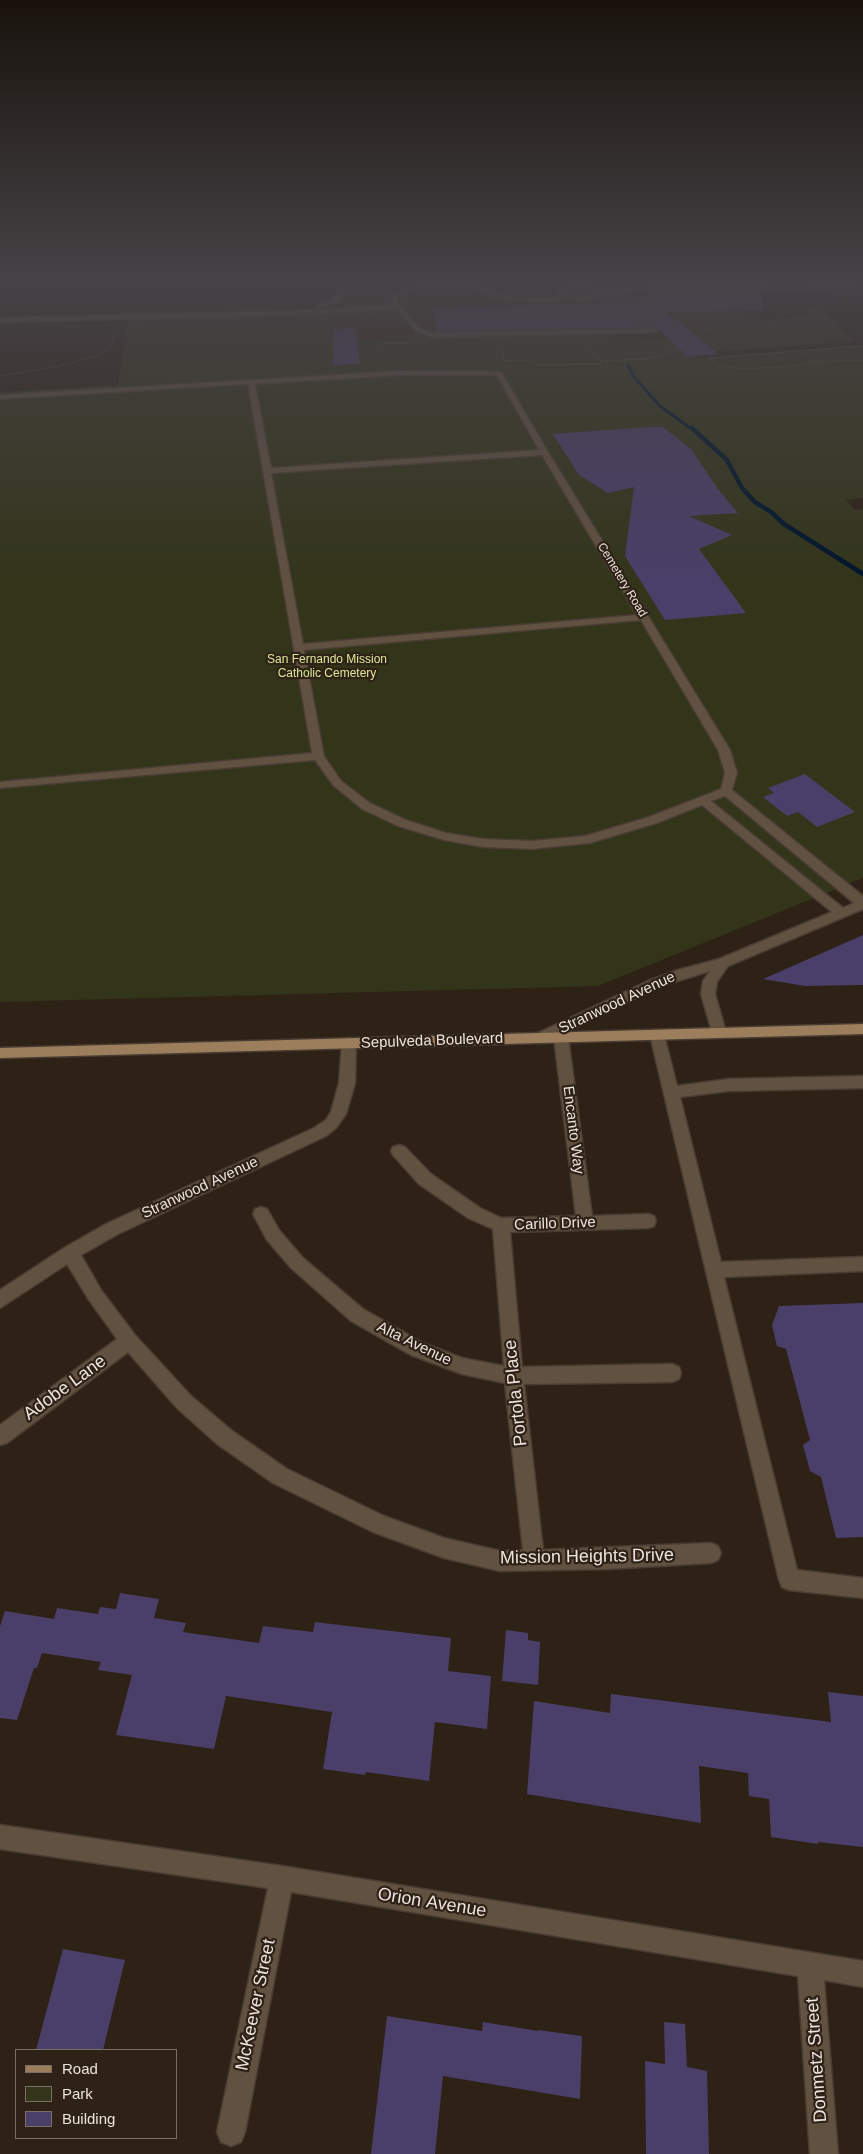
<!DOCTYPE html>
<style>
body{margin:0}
#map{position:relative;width:863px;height:2154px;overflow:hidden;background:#2e2116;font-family:Arial,sans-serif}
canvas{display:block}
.legend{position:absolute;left:15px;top:2049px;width:162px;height:90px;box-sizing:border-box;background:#2e2116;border:1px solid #7a6f65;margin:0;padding:6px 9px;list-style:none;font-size:15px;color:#ece3dc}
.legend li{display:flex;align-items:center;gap:10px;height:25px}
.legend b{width:25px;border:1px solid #7a6f65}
</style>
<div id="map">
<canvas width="863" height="2154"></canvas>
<ul class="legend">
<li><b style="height:6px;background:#9c7e5c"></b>Road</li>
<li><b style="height:14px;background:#32351a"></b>Park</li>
<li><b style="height:14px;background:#493f69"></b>Building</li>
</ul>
</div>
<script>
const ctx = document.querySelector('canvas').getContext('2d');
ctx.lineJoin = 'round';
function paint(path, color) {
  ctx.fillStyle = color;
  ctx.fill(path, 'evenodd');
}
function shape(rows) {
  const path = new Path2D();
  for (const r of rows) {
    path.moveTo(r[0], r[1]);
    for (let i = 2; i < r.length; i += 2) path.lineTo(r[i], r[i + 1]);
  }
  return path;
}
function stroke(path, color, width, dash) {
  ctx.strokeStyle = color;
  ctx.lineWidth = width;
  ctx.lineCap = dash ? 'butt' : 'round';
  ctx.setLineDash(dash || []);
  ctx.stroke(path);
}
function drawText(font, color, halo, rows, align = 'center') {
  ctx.font = font + ' Arial,sans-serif';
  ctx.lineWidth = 4.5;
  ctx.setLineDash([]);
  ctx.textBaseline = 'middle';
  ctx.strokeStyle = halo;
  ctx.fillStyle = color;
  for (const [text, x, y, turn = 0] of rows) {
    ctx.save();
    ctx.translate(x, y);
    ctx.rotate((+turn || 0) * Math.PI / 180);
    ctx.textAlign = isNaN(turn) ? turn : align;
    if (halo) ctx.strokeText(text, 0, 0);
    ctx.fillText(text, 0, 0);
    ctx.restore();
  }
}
const built = shape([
 [335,280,863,280,793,287,751,283,739,289,697,287,705,300,738,301,748,315,760,321,636,334,639,337,613,338,608,334,439,337,417,333,405,335,406,339,346,340,334,330,333,311,330,299,335,292]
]);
const green = shape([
 [464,280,522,280,513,294,506,296],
 [528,280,564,280,566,284,554,288,552,292,553,296,549,299,516,298],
 [863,285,863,290,845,297,837,296,826,289],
 [806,307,819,307,855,341,711,352,686,328,810,316],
 [391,309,395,310,406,323,396,323,395,318,334,319,334,330,346,340,405,339,405,335,417,333,435,337,609,334,613,338,639,337,643,340,675,338,687,356,697,356,699,358,863,345,863,498,846,500,855,510,863,509,863,878,598,986,0,1002,0,392,118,385,128,319,275,315]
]);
const streamFar1 = shape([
 [628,365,634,377,660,406,693,430]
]);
const stream = shape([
 [692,428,727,460,742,488,755,502,771,512,784,524,863,574]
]);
const building = shape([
 [639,280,762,280,762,283,702,280,643,286],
 [702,288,762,291,763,310,666,312,719,354,688,357,657,327,437,331,432,309,434,307,639,303,645,296,655,304,647,292],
 [356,328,360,364,333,365,334,329],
 [649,427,663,427,691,449,718,489,738,513,689,516,732,535,699,549,746,613,665,620,625,556,634,487,608,493,579,475,553,434],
 [805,774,855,812,817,827,798,812,787,816,763,797,774,793,768,788],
 [863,935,863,985,805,986,763,979],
 [863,1303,863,1537,836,1538,821,1477,810,1471,803,1445,810,1440,786,1349,777,1346,772,1325,779,1306],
 [120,1593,159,1599,154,1618,186,1623,183,1632,259,1643,263,1626,313,1632,315,1622,451,1638,448,1671,491,1676,487,1729,435,1722,429,1781,366,1772,365,1775,323,1769,332,1712,226,1696,214,1749,116,1735,132,1675,98,1670,101,1662,42,1653,37,1668,34,1668,17,1720,0,1718,0,1626,5,1611,54,1619,57,1608,98,1614,100,1607,116,1609],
 [506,1630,528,1633,528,1640,540,1642,538,1685,502,1681],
 [828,1692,863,1696,863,1847,818,1842,818,1844,771,1837,769,1799,749,1796,748,1773,699,1766,701,1823,527,1794,534,1701,610,1713,611,1694,831,1722],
 [63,1949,125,1960,103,2050,36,2050],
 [387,2016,482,2031,483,2022,538,2031,538,2030,582,2036,580,2099,443,2076,435,2154,371,2154],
 [664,2022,685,2024,687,2067,707,2071,709,2154,646,2154,645,2061,665,2064]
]);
const path = shape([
 [855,322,863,330],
 [766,327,772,330],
 [705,329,710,328],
 [379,344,409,343],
 [727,345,729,345],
 [501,349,505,362],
 [802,352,820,365],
 [708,357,720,366,741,369,795,366,811,362,863,360],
 [709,358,863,346],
 [505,361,531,360,538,365,601,364,599,356,590,351,589,347],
 [601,361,647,359,666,354,676,346,685,345],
 [0,376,59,366,99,355,111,345,115,332]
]);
const minor = shape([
 [342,280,348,280,343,297,337,302,319,307,319,305,333,300,338,295,342,280],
 [465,281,505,296,518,298,554,298,560,296,556,293,563,286,584,284,604,291,702,282,794,287,863,281,863,285,794,291,702,286,665,288,604,295,599,298,584,301,565,298,555,302,504,300,474,289,453,286,427,287,408,291,397,299,397,303,420,329,433,333,657,329,657,331,655,332,432,337,416,331,396,309,292,315,0,322,0,318,292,311,393,305,391,299,395,294,404,289,427,283,462,284,465,281],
 [584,288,598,293,595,295,584,297,571,296,563,293,567,289,584,288],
 [401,371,501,372,548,452,730,750,737,773,732,790,863,896,863,909,728,966,717,982,715,994,726,1032,724,1036,719,1037,714,1036,712,1032,701,994,703,981,710,971,658,987,565,1033,568,1037,592,1216,648,1214,654,1216,656,1221,654,1226,648,1228,510,1232,522,1367,672,1364,679,1367,681,1373,679,1379,672,1382,524,1384,543,1550,711,1543,718,1546,721,1553,718,1560,711,1563,606,1569,500,1571,444,1558,373,1532,273,1483,217,1444,177,1408,128,1352,7,1443,0,1445,0,1425,117,1339,89,1300,67,1264,0,1308,0,1290,64,1248,106,1224,314,1128,326,1120,331,1112,339,1083,342,1043,344,1039,349,1038,354,1039,356,1043,355,1083,346,1114,336,1128,326,1136,118,1234,81,1255,101,1290,135,1335,191,1396,231,1430,287,1469,384,1516,444,1538,500,1551,523,1550,505,1383,462,1374,411,1355,351,1321,291,1268,267,1240,253,1214,255,1209,261,1207,267,1209,279,1230,303,1258,363,1309,423,1343,462,1358,504,1366,493,1229,468,1218,419,1184,393,1155,391,1151,393,1147,399,1145,405,1147,431,1174,480,1208,501,1218,576,1216,554,1038,541,1043,536,1042,534,1038,536,1034,648,981,678,970,719,959,832,912,702,805,657,823,590,843,532,849,483,847,444,840,398,826,362,809,333,785,315,760,0,788,0,782,312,753,248,384,0,399,0,395,401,371],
 [401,375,497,375,539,450,271,468,255,384,401,375],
 [542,455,637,615,303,644,271,473,542,455],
 [641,620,718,750,725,773,721,789,649,817,585,836,532,841,483,839,446,833,406,820,370,803,341,781,324,756,304,650,641,620],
 [725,796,854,903,843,908,711,801,725,796],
 [657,1030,662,1031,664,1035,677,1086,729,1079,863,1076,863,1088,729,1091,680,1097,721,1262,863,1257,863,1271,724,1277,797,1570,863,1578,863,1598,789,1590,782,1587,779,1580,650,1035,652,1031,657,1030],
 [0,1825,282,1866,863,1961,863,1987,824,1980,838,2154,810,2154,798,1976,291,1892,245,2132,241,2142,231,2146,221,2142,217,2132,268,1888,0,1849,0,1825]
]);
const major = shape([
 [863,1024,863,1034,0,1058,0,1048,863,1024]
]);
const farStreetnames = [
 ["Cemetery Road",622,580,59]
];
const farParknames = [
 ["San Fernando Mission",327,660],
 ["Catholic Cemetery",327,674]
];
const streetNames = [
 ["Stranwood Avenue",617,1003,-25],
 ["Sepulveda Boulevard",432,1041,-2],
 ["Encanto Way",573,1130,83],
 ["Stranwood Avenue",200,1188,-25],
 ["Carillo Drive",555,1224,-2],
 ["Alta Avenue",414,1344,26]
];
const nearStreetnames = [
 ["Adobe Lane",65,1388,-36],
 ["Portola Place",516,1393,-96],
 ["Mission Heights Drive",587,1557,-1],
 ["Orion Avenue",432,1903,9],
 ["McKeever Street",256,2005,-78],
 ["Donmetz Street",817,2060,-94]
];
paint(built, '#392617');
paint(green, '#32351a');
stroke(streamFar1, '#00152c', 3);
stroke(stream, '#00152c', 4.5);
paint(building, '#493f69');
stroke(minor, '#493c32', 3);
stroke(major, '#493c32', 3);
stroke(path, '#6d6158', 1, [1, 1]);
paint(minor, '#605141');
paint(major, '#9c7e5c');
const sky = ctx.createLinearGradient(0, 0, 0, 582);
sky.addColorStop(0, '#19120c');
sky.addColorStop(0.48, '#464347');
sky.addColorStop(1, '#46434700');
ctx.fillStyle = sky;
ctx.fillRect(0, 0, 863, 582);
drawText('12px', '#ece3dc', '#2e2116', farStreetnames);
drawText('12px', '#dce798', '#2e2116', farParknames);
drawText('15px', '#ece3dc', '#2e2116', streetNames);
drawText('18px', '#ece3dc', '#2e2116', nearStreetnames);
</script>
